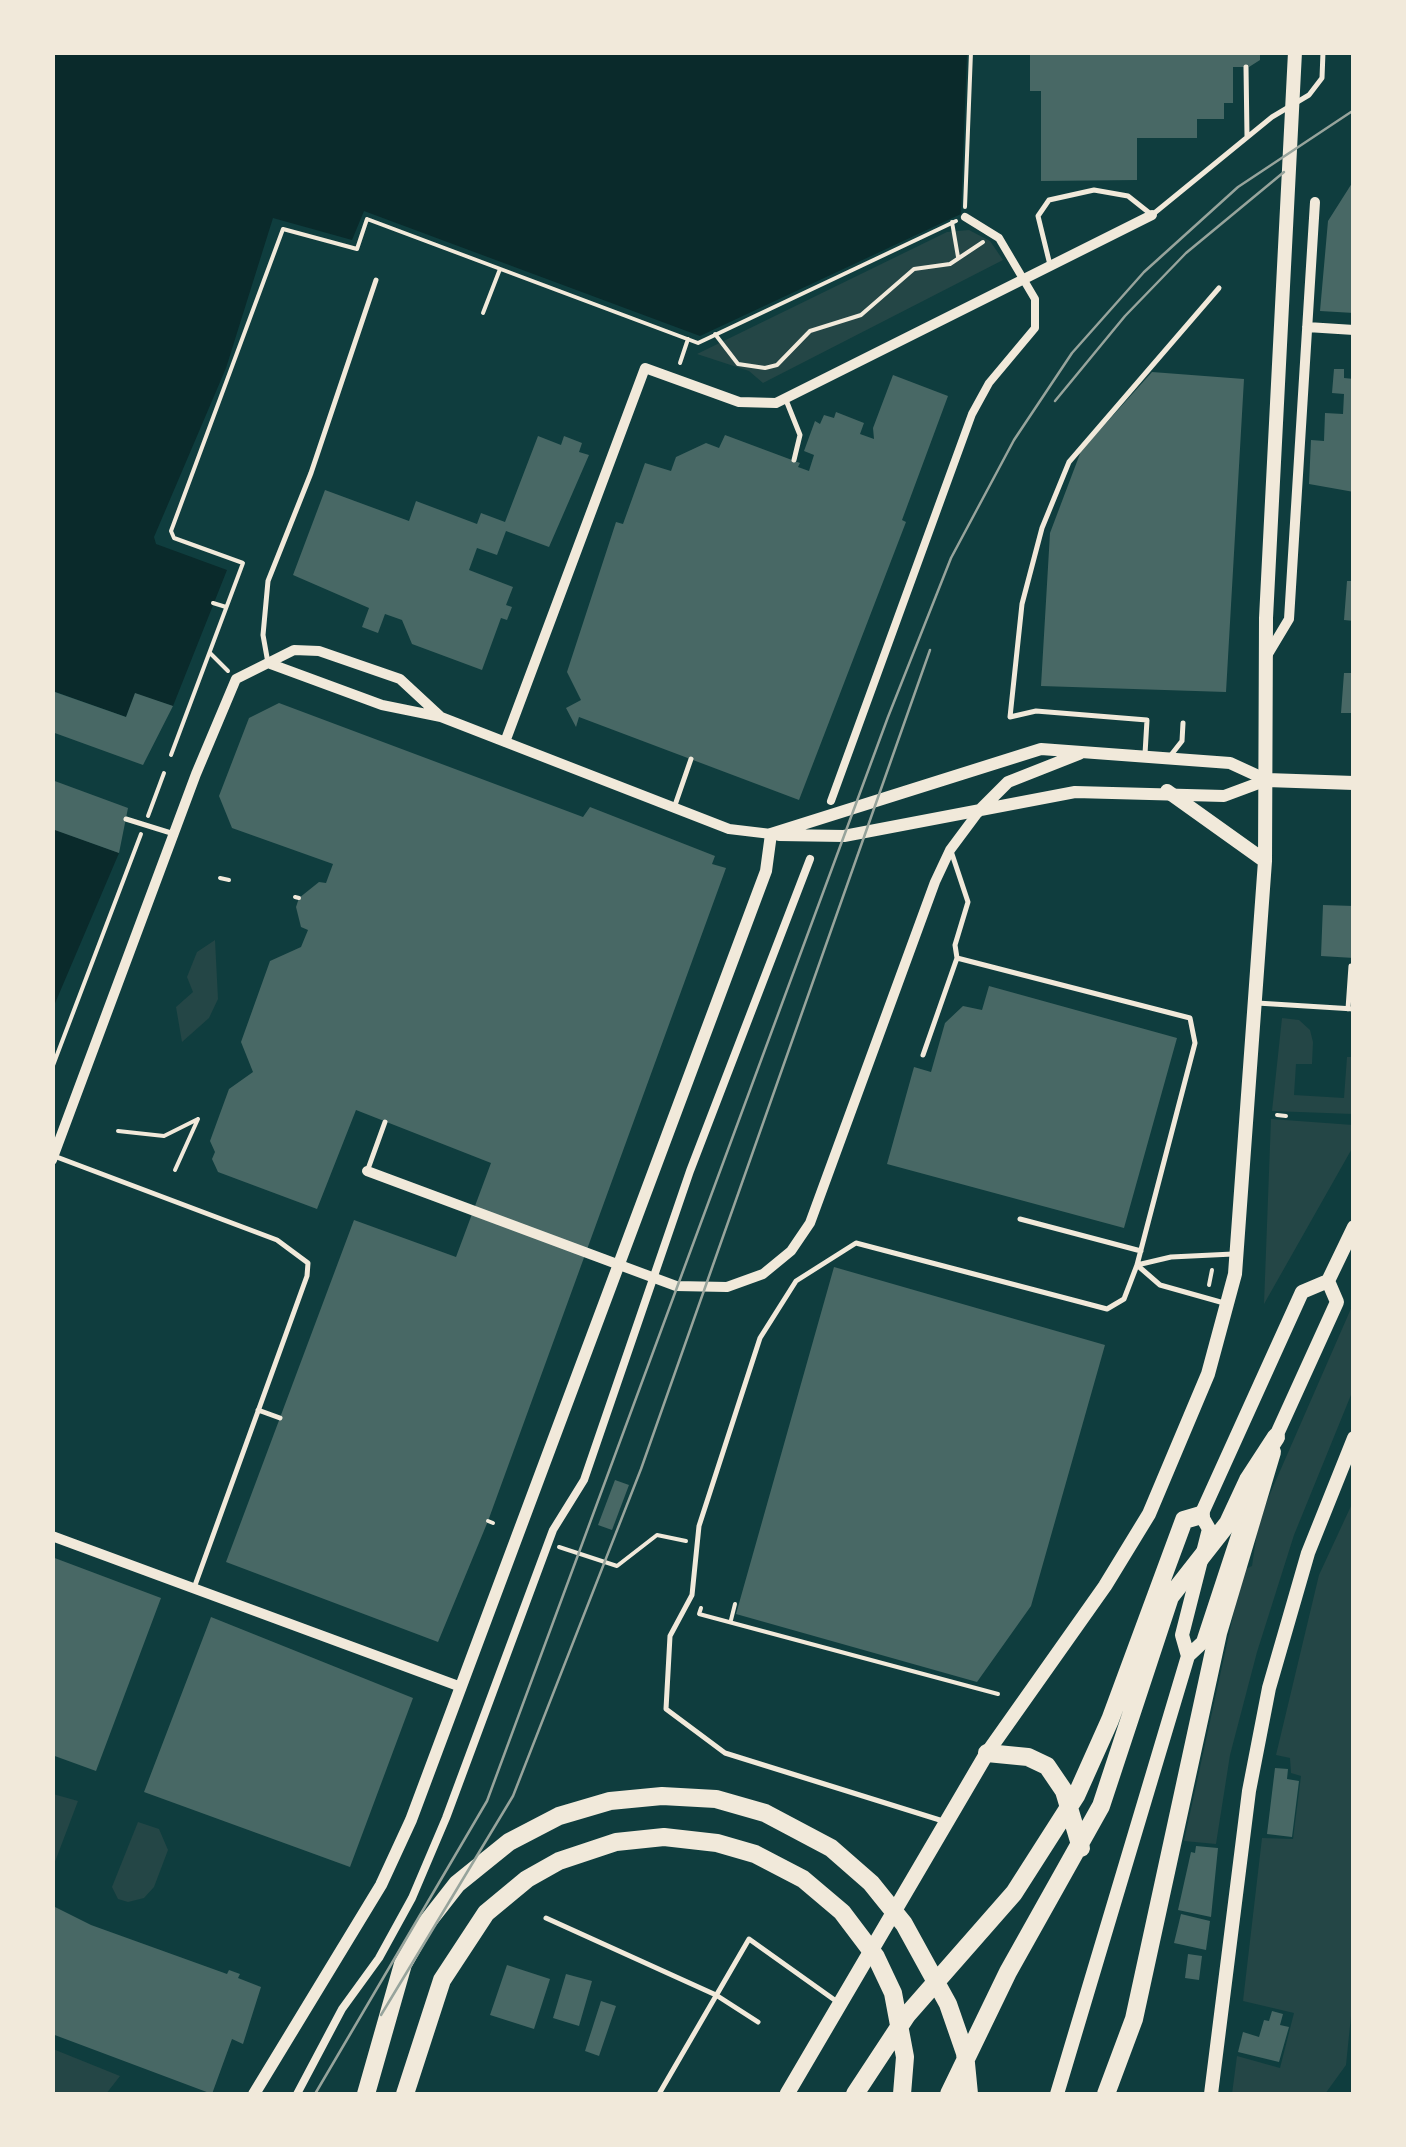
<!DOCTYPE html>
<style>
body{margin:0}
#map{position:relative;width:1406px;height:2147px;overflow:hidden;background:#0f3d3e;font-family:"IBM Plex Serif",serif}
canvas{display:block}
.frame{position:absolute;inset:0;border:55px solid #f1e9da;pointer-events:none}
</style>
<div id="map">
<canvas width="1406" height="2147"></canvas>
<div class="frame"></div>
</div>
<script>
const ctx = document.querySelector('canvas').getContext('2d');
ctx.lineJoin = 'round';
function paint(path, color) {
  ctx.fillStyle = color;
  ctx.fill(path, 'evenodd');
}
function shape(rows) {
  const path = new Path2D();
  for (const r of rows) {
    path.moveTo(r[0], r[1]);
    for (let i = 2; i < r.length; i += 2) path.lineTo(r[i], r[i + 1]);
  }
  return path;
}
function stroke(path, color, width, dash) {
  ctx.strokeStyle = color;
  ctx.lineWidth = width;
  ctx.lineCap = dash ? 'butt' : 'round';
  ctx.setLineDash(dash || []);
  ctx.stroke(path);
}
const green = shape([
 [969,230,990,241,1003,260,763,383,749,371,697,354,947,232],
 [215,940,218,999,209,1018,182,1042,176,1007,193,992,187,977,197,952],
 [1282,1018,1299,1020,1310,1030,1313,1042,1312,1064,1296,1064,1294,1095,1344,1098,1347,1057,1353,1057,1353,1114,1272,1111],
 [1271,1119,1353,1125,1354,1145,1264,1304],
 [1353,1304,1353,1390,1294,1535,1257,1652,1230,1755,1216,1844,1184,1841,1243,1570,1252,1566,1259,1519],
 [1351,1506,1354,1987,1346,2065,1325,2094,1232,2094,1237,2056,1280,2068,1294,2013,1243,2001,1262,1838,1293,1839,1301,1776,1291,1773,1290,1758,1276,1755,1319,1575],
 [53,1794,78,1801,53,1867,52,1794],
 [138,1822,159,1829,168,1850,154,1887,144,1898,128,1902,118,1899,112,1887],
 [52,2049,53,2049,120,2076,106,2094,53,2094]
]);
const water = shape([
 [53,53,967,53,961,214,700,336,364,211,352,240,273,218,226,368,154,537,156,544,227,570,173,706,135,694,126,717,53,691],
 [53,829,119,853,53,1008]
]);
const building = shape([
 [1030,52,1260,52,1260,60,1249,67,1233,67,1233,103,1224,103,1224,119,1197,119,1197,138,1137,138,1137,180,1041,181,1041,91,1030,91],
 [1354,180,1354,313,1320,311,1328,221],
 [1334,369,1344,369,1344,378,1354,379,1354,492,1309,484,1311,440,1324,441,1325,413,1343,414,1344,394,1332,393],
 [1152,372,1244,379,1226,692,1041,686,1050,533,1081,451],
 [893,375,948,396,902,520,906,522,799,800,579,717,576,727,566,708,581,700,567,672,616,522,623,524,645,463,671,471,676,457,706,443,719,448,725,435,800,463,798,467,809,471,814,455,804,451,815,421,820,424,824,415,834,418,836,412,864,423,860,434,874,439,873,428],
 [538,436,561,445,564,436,582,443,579,452,589,455,549,547,506,531,497,555,477,548,469,570,513,587,506,605,512,607,507,620,501,618,482,670,412,644,402,620,385,614,378,633,362,627,369,608,293,575,325,490,409,521,416,501,477,524,481,513,505,522],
 [1347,581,1354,581,1354,621,1344,620],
 [1344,673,1354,673,1354,713,1341,713],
 [52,691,126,717,135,693,173,706,143,765,52,732],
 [279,703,583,817,590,807,715,856,712,864,726,868,488,1521,438,1642,226,1562,354,1220,456,1257,491,1163,356,1110,317,1209,218,1172,212,1159,215,1152,210,1141,229,1089,253,1072,241,1042,270,961,301,947,308,930,301,927,296,907,299,898,319,882,326,883,333,864,232,828,219,796,249,718],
 [52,780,128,808,119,853,52,829],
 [1323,905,1354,906,1354,958,1321,956],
 [989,986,1177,1038,1124,1228,887,1164,914,1067,931,1072,945,1023,963,1006,982,1010],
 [834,1267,1105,1345,1031,1606,977,1682,736,1614],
 [615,1480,629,1485,612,1530,598,1525],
 [52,1557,161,1598,96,1771,52,1755],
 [211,1617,413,1698,350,1867,144,1792],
 [1275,1768,1288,1769,1287,1779,1299,1781,1292,1837,1267,1834],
 [1196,1846,1218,1848,1211,1917,1178,1910,1191,1852,1195,1853],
 [55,1907,91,1925,227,1974,229,1970,240,1974,238,1978,261,1987,243,2044,232,2039,212,2094,52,2034],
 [1181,1914,1210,1921,1206,1950,1174,1943],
 [1188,1954,1202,1956,1199,1980,1185,1978],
 [507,1965,550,1979,534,2029,490,2015],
 [566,1974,592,1981,579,2026,553,2018],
 [601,2001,616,2006,599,2056,585,2051],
 [1272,2011,1283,2014,1280,2025,1289,2027,1279,2062,1238,2052,1243,2032,1259,2037,1264,2020,1269,2021]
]);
const path = shape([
 [965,207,971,52],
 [952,222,958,257],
 [483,313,500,269],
 [715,334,738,364,765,368,777,365,810,331,861,315,914,269,950,264,983,242],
 [680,363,688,339],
 [213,603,226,607],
 [210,653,228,671],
 [171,755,243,563,174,538,171,531,283,229,357,249,367,219,698,343,956,221],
 [148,816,164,773],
 [220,878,229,880],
 [295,897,299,898],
 [52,907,53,907],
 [52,1068,141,834],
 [1277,1115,1286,1116],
 [118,1131,164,1136,198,1119],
 [175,1170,198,1119],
 [1209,1285,1212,1270],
 [488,1521,493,1523],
 [559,1547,617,1566,657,1535,686,1541],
 [701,1608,699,1614,998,1694],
 [731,1620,735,1604]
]);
const service = shape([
 [1246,67,1247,136],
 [1050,265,1038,216,1049,200,1094,190,1128,196,1152,215,1272,117,1309,95,1322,78,1323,52],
 [786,400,800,435,794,460],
 [268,663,263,635,268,581,311,473,376,280],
 [1145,754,1147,720,1036,711,1010,717,1022,604,1042,528,1069,462,1219,288],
 [1171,755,1182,741,1183,723],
 [674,808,691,759],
 [126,819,171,833],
 [951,851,968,902,955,945,957,958],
 [1257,1003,1354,1009],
 [1348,1009,1351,966],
 [923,1055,957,958,1190,1018,1195,1043,1137,1265,1124,1299,1107,1309,856,1243,796,1281,760,1338,699,1526,692,1595,670,1636,666,1709,725,1753,943,1821],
 [54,1156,277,1240,308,1263,307,1276,194,1588],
 [368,1169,385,1122],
 [1020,1219,1141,1251],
 [1137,1265,1160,1285,1224,1303],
 [1137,1265,1171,1257,1233,1254],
 [258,1410,280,1418],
 [546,1918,716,1995,758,2022],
 [659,2094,749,1939,836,2001]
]);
const pedestrian = shape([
 [831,801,972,414,989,383,1035,328,1035,299,999,238,965,217],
 [297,2094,342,2009,379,1958,412,1898,446,1818,553,1530,584,1480,690,1171,810,859]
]);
const minor = shape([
 [1307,327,1354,330],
 [1268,654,1289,619,1315,202],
 [268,663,382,705,441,717,729,829,771,834],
 [505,742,645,368,739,402,776,403,1152,215],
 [52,1160,196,774,236,679,294,650,319,651,400,679,441,717],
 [367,1171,676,1286,727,1287,763,1274,791,1251,810,1223,935,882,950,850,979,811],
 [52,1536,461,1687]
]);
const tertiary = shape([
 [979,811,1008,782,1079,754],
 [771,834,1041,749,1230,763,1267,780],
 [779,835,844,836,1075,792,1224,796,1267,780],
 [254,2094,381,1885,411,1820,766,871,771,834]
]);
const secondary = shape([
 [1267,780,1354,783],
 [1167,791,1265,861],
 [1272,1445,1337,1302,1328,1281],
 [1188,1656,1182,1635,1209,1529,1201,1515,1302,1292,1328,1281,1354,1227],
 [987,1753,1105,1586,1149,1514,1208,1374,1235,1274,1265,861,1266,618,1295,52],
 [1057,2094,1188,1656,1203,1642,1254,1487],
 [1211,2094,1249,1791,1269,1688,1308,1553,1354,1438]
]);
const primary = shape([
 [787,2094,987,1753]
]);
const motorway = shape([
 [987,1753,1028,1757,1047,1766,1064,1791,1081,1848],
 [366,2094,403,1964,425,1925,457,1884,509,1842,559,1816,610,1801,662,1796,716,1799,765,1813,831,1848,871,1883,904,1924,948,2004,965,2053,969,2094],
 [405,2094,442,1980,486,1913,527,1879,559,1861,616,1842,664,1837,717,1843,755,1854,803,1879,842,1912,876,1957,893,1993,905,2057,902,2094],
 [855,2094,907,2015,1014,1893,1076,1796,1110,1720,1184,1520,1201,1515],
 [949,2094,1008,1972,1101,1806,1170,1597,1228,1523,1248,1480,1276,1437],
 [1106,2094,1134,2019,1218,1633,1272,1452]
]);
const tram = shape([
 [1055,401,1125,316,1186,253,1284,172],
 [381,2015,513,1796,641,1469,930,650],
 [315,2094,487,1801,888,717,951,558,1014,440,1072,353,1144,272,1238,187,1354,110]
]);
paint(green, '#244646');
paint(water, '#0a2a2b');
paint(building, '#486865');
stroke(path, '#f1e9da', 4);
stroke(service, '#f1e9da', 5);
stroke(pedestrian, '#f1e9da', 8);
stroke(minor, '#f1e9da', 10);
stroke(tertiary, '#f1e9da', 12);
stroke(secondary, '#f1e9da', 14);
stroke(primary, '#f1e9da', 15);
stroke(motorway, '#f1e9da', 18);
stroke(tram, '#97a49c', 2.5);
</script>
